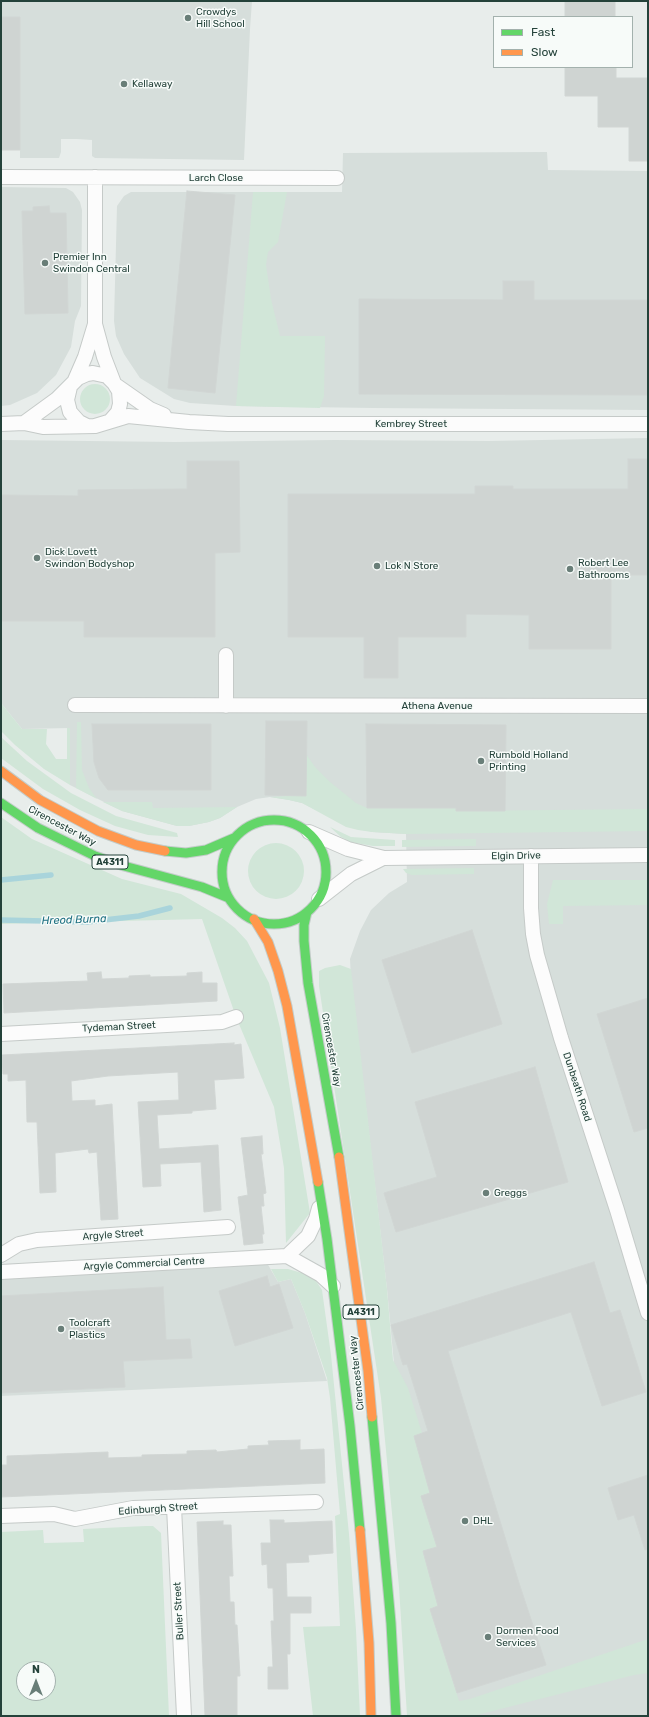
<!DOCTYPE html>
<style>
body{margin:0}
#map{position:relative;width:649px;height:1717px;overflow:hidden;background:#e8edeb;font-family:Rubik,sans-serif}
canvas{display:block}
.frame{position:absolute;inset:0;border:2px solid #24423a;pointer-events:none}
.legend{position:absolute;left:493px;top:16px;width:140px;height:52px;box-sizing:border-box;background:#f7fbf9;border:1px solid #a3b1ad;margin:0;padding:5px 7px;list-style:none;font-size:12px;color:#24423a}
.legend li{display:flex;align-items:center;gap:8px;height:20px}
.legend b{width:20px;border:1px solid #a3b1ad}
.north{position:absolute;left:16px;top:1661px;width:40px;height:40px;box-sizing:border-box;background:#f7fbf9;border:1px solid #a3b1ad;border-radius:50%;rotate:0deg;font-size:11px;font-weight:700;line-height:16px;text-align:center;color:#24423a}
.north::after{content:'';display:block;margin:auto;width:14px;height:18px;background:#697e78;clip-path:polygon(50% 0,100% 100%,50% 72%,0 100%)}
</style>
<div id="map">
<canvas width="649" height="1717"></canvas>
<div class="frame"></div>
<ul class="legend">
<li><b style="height:5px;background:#63d668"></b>Fast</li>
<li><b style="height:5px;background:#ff974d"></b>Slow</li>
</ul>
<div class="north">N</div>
</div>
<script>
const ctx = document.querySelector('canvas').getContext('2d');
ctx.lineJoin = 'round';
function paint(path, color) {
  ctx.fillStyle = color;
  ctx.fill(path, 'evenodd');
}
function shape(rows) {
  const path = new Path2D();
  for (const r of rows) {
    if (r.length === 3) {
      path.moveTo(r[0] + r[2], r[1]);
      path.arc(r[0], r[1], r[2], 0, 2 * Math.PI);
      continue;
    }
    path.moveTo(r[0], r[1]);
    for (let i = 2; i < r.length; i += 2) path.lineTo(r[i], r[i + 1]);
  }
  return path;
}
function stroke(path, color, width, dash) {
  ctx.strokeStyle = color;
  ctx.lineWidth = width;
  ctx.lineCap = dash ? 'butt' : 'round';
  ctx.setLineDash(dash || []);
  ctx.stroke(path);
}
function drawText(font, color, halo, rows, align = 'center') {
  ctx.font = font + ' Rubik,sans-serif';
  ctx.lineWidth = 3;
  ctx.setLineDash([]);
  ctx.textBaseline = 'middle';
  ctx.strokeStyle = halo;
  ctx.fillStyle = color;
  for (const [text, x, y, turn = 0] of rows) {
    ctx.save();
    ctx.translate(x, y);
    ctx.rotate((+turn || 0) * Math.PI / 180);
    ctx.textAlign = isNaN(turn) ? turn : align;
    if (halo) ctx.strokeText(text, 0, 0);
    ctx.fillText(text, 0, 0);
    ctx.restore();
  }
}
const built = shape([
 [1,1,252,1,250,29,244,160,95,158,92,156,92,140,77,139,61,139,61,152,59,158,20,158,20,150,1,150],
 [547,152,548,170,648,171,648,410,373,408,236,406,190,403,174,399,140,378,124,354,116,336,114,321,117,206,124,196,131,192,342,192,343,153],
 [1,187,66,188,73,192,80,202,82,210,81,306,75,321,71,347,56,375,37,393,10,405,1,406],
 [648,438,648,1716,427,1716,387,1289,351,979,350,959,360,931,371,910,389,893,407,882,406,834,372,832,349,826,302,803,289,800,270,797,256,799,237,807,220,818,209,822,189,826,177,826,122,811,70,785,70,728,22,729,1,703,1,440,175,442,334,440,489,441],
 [267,1263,278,1282,291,1279,305,1313,327,1381,1,1396,1,1279]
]);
const green = shape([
 [253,192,287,192,278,242,268,252,266,265,271,299,280,336,325,336,324,396,320,408,236,406],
 [95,399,15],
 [1,703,22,729,47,729,46,744,56,759,67,759,67,728,70,728,70,785,44,769,15,745,1,731],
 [77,722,81,722,82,770,89,788,97,799,76,788],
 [1,737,27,761,71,793,116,816,177,833,178,837,148,835,115,826,80,810,43,789,1,758],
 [306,754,315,767,330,782,356,803,367,808,449,808,456,798,456,811,648,809,648,831,406,834,372,832,358,830,346,827,302,803,289,800,270,797,306,795],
 [103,802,152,802,153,808,237,807,220,818,209,822,189,826,177,826,122,811],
 [1,817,32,839,122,879,181,894,222,918,235,928,247,941,269,983,280,1028,310,1213,286,1243,284,1168,274,1107,236,1017,202,919,1,924],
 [330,827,351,837,395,840,395,846,373,846,350,842,341,837],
 [476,839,476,846,402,847,402,840],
 [276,871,28],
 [474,868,474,874,412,875,406,873,403,869],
 [553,880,648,880,648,905,563,906,563,924,549,924,547,904],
 [340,965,351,969,387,1289,393,1360,408,1388,422,1433,414,1436,430,1493,421,1496,437,1547,423,1552,438,1606,430,1609,459,1701,470,1699,648,1639,648,1673,634,1675,473,1716,407,1716,399,1587,381,1398,319,986,319,971,325,968],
 [271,1269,288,1269,309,1275,314,1278,322,1290,331,1355,349,1534,356,1630,360,1716,313,1716,303,1627,340,1626,335,1516,340,1514,330,1398,327,1378,305,1313,291,1279,278,1282],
 [146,1526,153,1526,161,1533,169,1716,1,1716,1,1532,43,1530,44,1543,84,1542,83,1529],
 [24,1669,48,1669,48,1693,24,1693]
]);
const stream = shape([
 [1,880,51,875],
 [1,920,87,922,139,916,170,908]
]);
const building = shape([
 [565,1,615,1,615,17,565,17,565,1],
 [1,17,20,17,20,150,1,150,1,17],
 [565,67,616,67,616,78,648,78,648,161,629,161,629,127,598,127,598,96,565,96,565,67],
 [187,191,235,195,215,393,168,388,187,191],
 [49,206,50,213,66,213,68,313,25,314,22,211,33,211,33,207,49,206],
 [503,281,534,281,534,300,648,300,648,395,359,394,359,299,503,300,503,281],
 [628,459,648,459,648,575,611,575,611,649,529,649,529,615,466,614,466,637,398,637,398,678,364,678,364,637,288,637,288,494,475,494,475,486,513,486,513,489,628,489,628,459],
 [187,461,239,461,240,552,215,553,215,637,84,637,84,621,1,621,1,495,78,496,78,490,187,489,187,461],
 [266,721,307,721,306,796,265,795,266,721],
 [92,724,211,724,211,790,108,790,99,778,94,762,92,724],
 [366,724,506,725,505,811,456,811,456,808,367,808,366,724],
 [472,930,502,1024,412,1053,382,960,472,930],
 [101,972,102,979,129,978,129,976,150,975,150,977,187,976,187,973,202,972,202,983,217,983,217,1001,4,1013,3,984,88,981,87,973,101,972],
 [648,998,648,1128,634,1132,597,1014,648,998],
 [234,1043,234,1045,241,1044,244,1078,214,1080,216,1109,192,1111,192,1113,157,1115,159,1149,218,1145,221,1210,204,1212,201,1162,160,1164,161,1186,143,1187,138,1102,179,1100,178,1072,108,1076,71,1081,72,1101,95,1100,95,1106,112,1104,118,1219,101,1220,97,1152,89,1153,88,1149,55,1153,56,1192,40,1193,37,1122,27,1122,26,1080,8,1081,8,1074,3,1074,2,1055,234,1043],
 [535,1067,568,1182,396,1232,384,1193,437,1177,415,1102,535,1067],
 [262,1136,263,1154,261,1154,266,1193,263,1194,264,1206,261,1206,264,1234,262,1234,263,1243,244,1245,238,1197,248,1195,241,1138,262,1136],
 [594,1262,610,1313,620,1310,646,1392,602,1406,571,1312,448,1351,518,1580,546,1665,457,1693,430,1609,438,1606,423,1551,437,1547,421,1496,430,1493,414,1436,428,1431,407,1364,403,1365,391,1325,594,1262],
 [267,1276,270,1287,279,1284,293,1328,235,1346,219,1291,267,1276],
 [163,1287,166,1340,190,1339,192,1358,123,1361,125,1387,1,1393,1,1296,163,1287],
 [300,1440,300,1450,324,1449,325,1483,1,1497,1,1465,7,1465,7,1456,108,1452,108,1458,142,1457,142,1455,187,1454,187,1451,216,1450,217,1452,248,1449,248,1446,269,1445,268,1441,300,1440],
 [648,1475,648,1549,645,1550,634,1515,618,1520,608,1488,648,1475],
 [270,1520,284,1520,284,1523,332,1521,333,1553,308,1555,309,1562,286,1563,287,1597,311,1597,311,1613,290,1613,290,1654,287,1654,288,1689,268,1689,268,1667,273,1667,271,1621,274,1621,273,1588,268,1588,267,1564,262,1565,261,1543,271,1543,270,1520],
 [223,1521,223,1525,231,1525,233,1576,229,1576,230,1602,234,1602,235,1625,237,1625,240,1676,237,1676,237,1716,205,1716,197,1522,223,1521]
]);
const street = shape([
 [1,177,337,178],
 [95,177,95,324,104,357,114,383],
 [75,380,85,357,95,324],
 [117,386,150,409,164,415],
 [70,387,67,400,70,412,79,422,87,426],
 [24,423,57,399,78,378,87,374,93,373,107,376,114,383,119,391,120,404,118,412,111,420],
 [1,424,24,423,43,427,95,426,128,416,189,422,228,424,648,424],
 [226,655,226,706],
 [75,705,648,706],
 [309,832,348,849,384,858,648,855],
 [531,856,531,908,533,934,537,955,561,1038,617,1210,648,1313],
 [319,899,351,874,383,858],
 [1,1034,222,1022,236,1017],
 [1,1255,19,1244,37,1240,228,1227],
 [287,1256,308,1236,316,1219,319,1208],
 [1,1272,287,1256,321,1275,333,1286],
 [174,1507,184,1716],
 [1,1516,54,1514,75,1519,133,1508,316,1502]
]);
const fast = shape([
 [1,803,38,828,95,856,124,866,202,887,229,898],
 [274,872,52],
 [165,851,186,853,206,850,234,838],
 [307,912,304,925,304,941,308,983,339,1157],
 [318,1182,327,1239,350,1426,360,1530],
 [372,1417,391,1623,396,1716]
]);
const slow = shape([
 [1,771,40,800,98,831,136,845,165,851],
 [254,919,268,942,278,971,287,1006,318,1182],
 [339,1157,368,1371,372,1417],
 [360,1530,369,1643,371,1716]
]);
const markers = [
 [188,18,4,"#697e78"],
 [124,84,4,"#697e78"],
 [45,263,4,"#697e78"],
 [37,558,4,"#697e78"],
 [377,566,4,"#697e78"],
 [570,569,4,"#697e78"],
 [481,761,4,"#697e78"],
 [486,1193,4,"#697e78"],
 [61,1329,4,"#697e78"],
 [465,1521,4,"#697e78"],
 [488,1637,4,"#697e78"]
];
const shields = [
 [110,862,36],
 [361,1312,36]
];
const shieldNames = [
 ["A4311",110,862],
 ["A4311",361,1312]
];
const poiNames = [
 ["Crowdys",196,12],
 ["Hill School",196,24],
 ["Kellaway",132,84],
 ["Premier Inn",53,257],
 ["Swindon Central",53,269],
 ["Dick Lovett",45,552],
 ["Swindon Bodyshop",45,564],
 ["Robert Lee",578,563],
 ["Bathrooms",578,575],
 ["Lok N Store",385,566],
 ["Rumbold Holland",489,755],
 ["Printing",489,767],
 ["Greggs",494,1193],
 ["Toolcraft",69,1323],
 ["Plastics",69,1335],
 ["DHL",473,1521],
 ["Dormen Food",496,1631],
 ["Services",496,1643]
];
const streetNames = [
 ["Larch Close",216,178],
 ["Kembrey Street",411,424],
 ["Athena Avenue",437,706],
 ["Cirencester Way",62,826,28],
 ["Elgin Drive",516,856,-1],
 ["Tydeman Street",119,1027,-3],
 ["Cirencester Way",331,1050,80],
 ["Dunbeath Road",577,1087,72],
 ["Argyle Street",113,1235,-4],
 ["Argyle Commercial Centre",144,1264,-3],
 ["Cirencester Way",357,1373,-96],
 ["Edinburgh Street",158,1509,-4],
 ["Buller Street",179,1611,-93]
];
const waterNames = [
 ["Hreod Burna",74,920,-2]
];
paint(built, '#d6dedb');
paint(green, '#d1e6d8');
stroke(stream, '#a9d4db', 5.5);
paint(building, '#cfd4d2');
stroke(building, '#d1d6d4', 1);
stroke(street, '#c5cac8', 16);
stroke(fast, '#c3ccc9', 11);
stroke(slow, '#c3ccc9', 11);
stroke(street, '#fcfcfc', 14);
stroke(fast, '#63d668', 9);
stroke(slow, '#ff974d', 9);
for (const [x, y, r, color] of markers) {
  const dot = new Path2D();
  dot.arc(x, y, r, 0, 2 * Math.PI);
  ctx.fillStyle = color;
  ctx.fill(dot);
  stroke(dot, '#f7fbf9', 1.5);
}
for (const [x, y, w] of shields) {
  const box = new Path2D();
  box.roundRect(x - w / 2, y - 7, w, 14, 3);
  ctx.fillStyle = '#f7fbf9';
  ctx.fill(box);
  stroke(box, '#24423a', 1);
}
drawText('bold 9px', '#24423a', null, shieldNames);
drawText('10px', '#24423a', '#f7fbf9', poiNames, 'left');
drawText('10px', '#24423a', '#f7fbf9', streetNames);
drawText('italic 11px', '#1c6f80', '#f7fbf9', waterNames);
</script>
